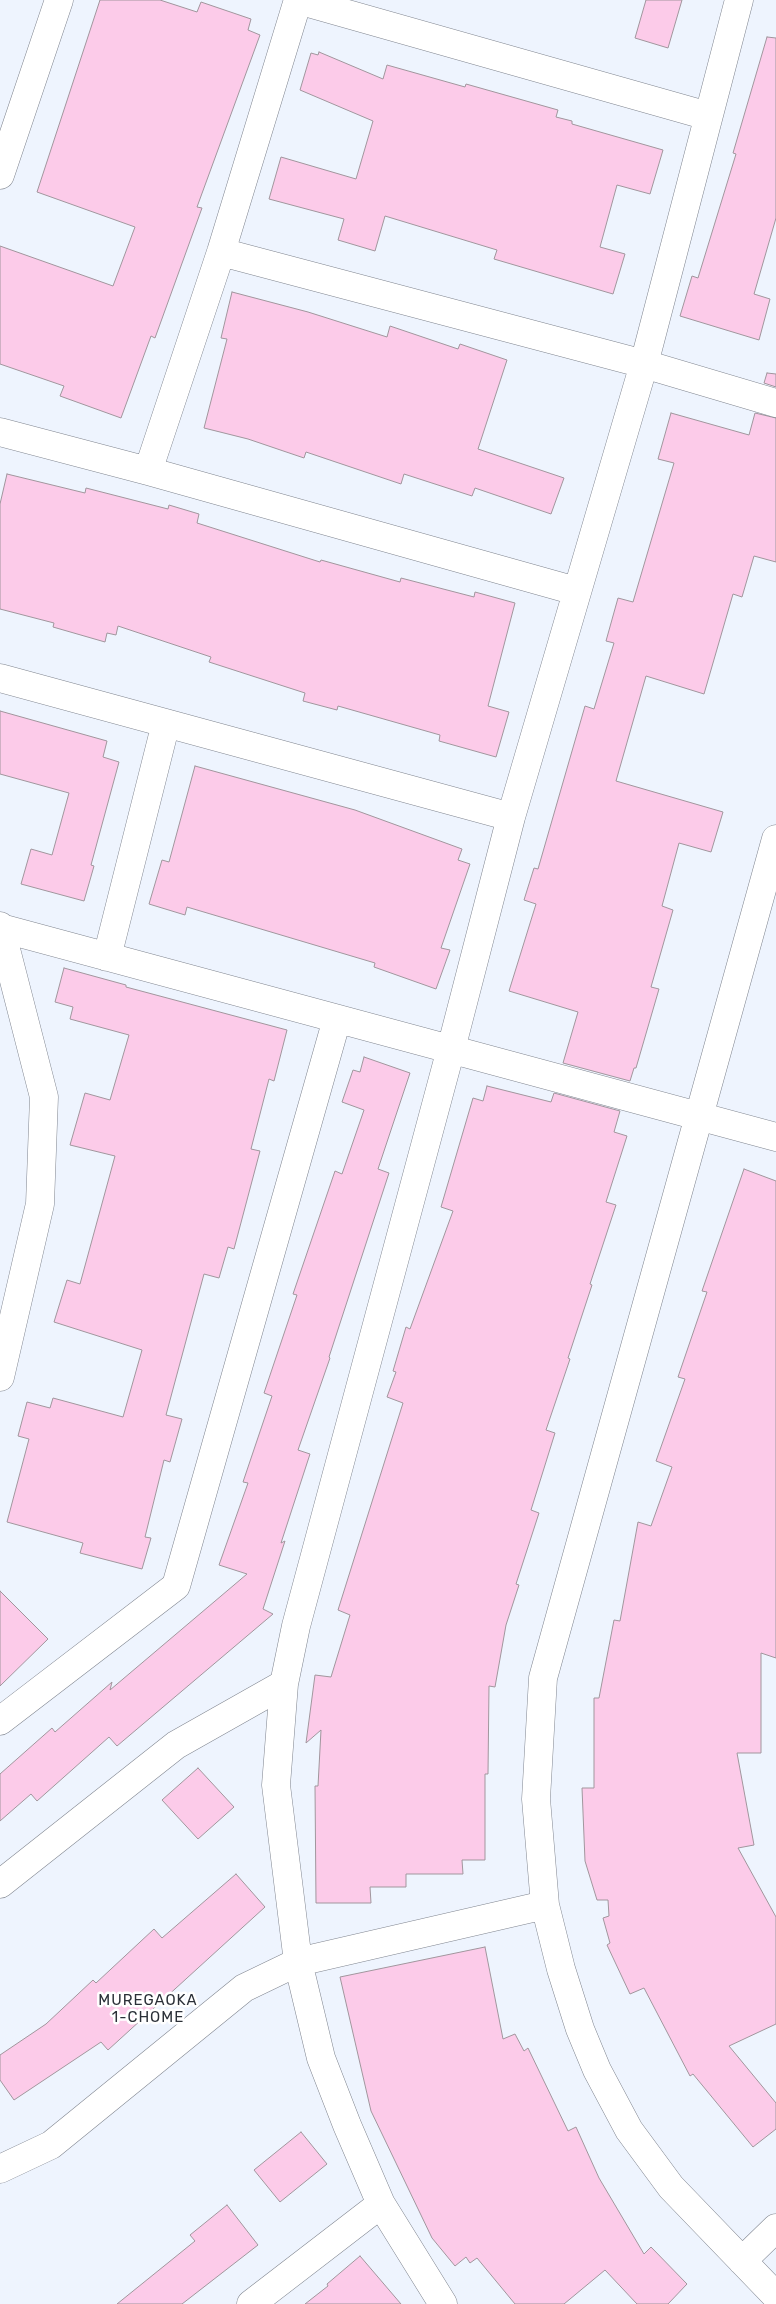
<!DOCTYPE html>
<style>
body{margin:0}
canvas{display:block;background:#eef4fe}
</style>
<canvas width="776" height="2304"></canvas>
<script>
const ctx = document.querySelector('canvas').getContext('2d');
ctx.lineJoin = 'round';
function paint(path, color) {
  ctx.fillStyle = color;
  ctx.fill(path, 'evenodd');
}
function shape(rows) {
  const path = new Path2D();
  for (const r of rows) {
    path.moveTo(r[0], r[1]);
    for (let i = 2; i < r.length; i += 2) path.lineTo(r[i], r[i + 1]);
  }
  return path;
}
function stroke(path, color, width, dash) {
  ctx.strokeStyle = color;
  ctx.lineWidth = width;
  ctx.lineCap = dash ? 'butt' : 'round';
  ctx.setLineDash(dash || []);
  ctx.stroke(path);
}
function drawText(font, color, halo, rows, align = 'center') {
  ctx.font = font + ' Rubik,sans-serif';
  ctx.lineWidth = 5;
  ctx.setLineDash([]);
  ctx.textBaseline = 'middle';
  ctx.strokeStyle = halo;
  ctx.fillStyle = color;
  for (const [text, x, y, turn = 0] of rows) {
    ctx.save();
    ctx.translate(x, y);
    ctx.rotate((+turn || 0) * Math.PI / 180);
    ctx.textAlign = isNaN(turn) ? turn : align;
    if (halo) ctx.strokeText(text, 0, 0);
    ctx.fillText(text, 0, 0);
    ctx.restore();
  }
}
const building = shape([
 [100,0,160,0,197,12,201,2,251,19,248,30,260,35,197,207,202,208,155,338,151,336,121,418,60,396,64,386,0,364,0,246,113,286,135,227,37,192,100,0],
 [646,0,682,0,668,48,635,38,646,0],
 [767,37,776,38,776,218,754,294,770,299,759,340,680,316,692,276,698,278,736,154,733,153,767,37],
 [319,52,383,79,387,65,465,87,466,84,558,110,556,117,572,121,572,124,663,150,650,194,617,185,600,247,625,254,613,294,494,259,497,250,385,216,375,251,338,240,344,219,269,199,281,157,356,179,373,121,300,90,311,53,318,55,319,52],
 [232,292,308,312,387,337,390,326,458,349,460,344,507,360,478,449,564,478,551,514,475,488,472,496,404,474,401,484,306,452,304,458,248,439,204,428,227,339,221,338,232,292],
 [767,373,776,374,776,387,764,383,767,373],
 [671,413,749,435,755,413,776,418,776,562,754,556,742,597,733,594,704,694,646,676,616,781,723,812,711,852,679,843,662,906,673,910,651,987,659,989,636,1068,634,1068,630,1081,563,1063,578,1012,509,991,536,904,524,900,534,868,538,869,585,706,594,709,614,643,606,641,618,598,633,602,674,463,658,459,671,413],
 [7,474,85,493,86,488,168,509,169,505,199,514,197,523,320,562,321,560,400,582,401,578,474,597,475,592,515,603,488,706,509,712,496,757,439,741,440,735,338,706,337,710,303,701,305,693,209,662,211,657,118,626,116,635,107,633,105,642,53,627,54,623,0,609,0,504,7,474],
 [0,711,107,741,103,757,119,762,91,865,94,866,84,901,21,884,31,849,52,855,69,793,0,774,0,711],
 [195,766,355,810,462,849,458,860,470,864,441,948,450,950,436,989,374,967,375,963,187,907,185,915,149,904,162,860,169,862,195,766],
 [64,968,126,985,126,987,287,1030,274,1081,269,1079,251,1149,260,1151,234,1249,228,1247,219,1278,204,1274,166,1415,182,1419,170,1462,164,1460,145,1537,151,1538,142,1569,80,1553,83,1543,7,1522,29,1439,18,1436,27,1402,50,1408,53,1398,123,1417,142,1350,54,1322,67,1280,80,1284,115,1156,70,1145,85,1093,110,1100,129,1035,70,1019,73,1007,55,1002,64,968],
 [364,1057,410,1073,378,1169,389,1173,329,1357,330,1358,298,1450,310,1454,281,1543,285,1541,263,1609,273,1614,117,1746,109,1737,37,1801,31,1794,0,1821,0,1774,52,1728,55,1732,112,1682,110,1690,247,1574,219,1565,248,1483,243,1482,272,1396,264,1393,297,1295,293,1294,335,1171,342,1174,364,1110,342,1102,353,1070,360,1072,364,1057],
 [487,1086,551,1102,554,1093,620,1111,614,1132,627,1136,606,1202,616,1205,590,1284,592,1285,568,1358,570,1359,546,1430,555,1433,531,1510,539,1513,516,1584,519,1585,506,1625,495,1687,489,1686,488,1774,485,1774,485,1860,462,1860,463,1874,406,1874,406,1887,370,1887,371,1903,316,1903,315,1786,318,1786,321,1730,306,1743,315,1675,331,1677,350,1615,338,1610,403,1403,387,1397,396,1372,393,1371,406,1327,410,1329,453,1211,441,1207,473,1098,483,1101,487,1086],
 [744,1169,776,1181,776,1658,761,1653,761,1753,737,1753,754,1845,738,1848,776,1917,776,2024,729,2046,776,2103,776,2129,753,2147,693,2074,690,2076,644,1988,630,1994,607,1945,610,1943,603,1918,609,1916,608,1900,597,1900,585,1861,582,1788,594,1788,594,1698,599,1698,614,1620,620,1621,638,1522,651,1526,672,1467,656,1461,685,1379,678,1377,707,1292,702,1291,744,1169],
 [0,1591,48,1639,0,1686,0,1591],
 [198,1768,234,1807,198,1839,162,1800,198,1768],
 [236,1874,265,1907,108,2050,101,2042,14,2100,0,2080,0,2055,46,2024,93,1980,96,1983,154,1929,162,1938,236,1874],
 [485,1947,503,2039,515,2034,524,2051,528,2048,568,2131,576,2127,599,2178,644,2254,651,2247,687,2284,668,2304,637,2304,605,2270,564,2304,515,2304,477,2258,470,2263,466,2257,455,2266,432,2238,371,2111,340,1977,485,1947],
 [301,2132,327,2164,280,2202,254,2170,301,2132],
 [227,2205,258,2245,182,2304,117,2304,195,2241,190,2235,227,2205],
 [360,2256,401,2304,305,2304,328,2286,327,2284,360,2256]
]);
const street = shape([
 [298,0,708,116],
 [0,175,59,0],
 [221,252,644,364,776,403],
 [0,432,148,471,576,591],
 [148,471,221,252,298,0],
 [0,678,511,817],
 [776,839,543,1678,536,1799,545,1905,561,1969,580,2029,597,2070,629,2130,671,2187,776,2296],
 [0,926,44,1097,40,1204,0,1377],
 [1,928,776,1137],
 [107,957,166,723],
 [0,1721,176,1586,337,1019],
 [0,1884,176,1745,284,1684],
 [0,2169,51,2145,244,1988,298,1962,545,1905],
 [742,2261,776,2228],
 [251,2304,381,2204],
 [443,2304,381,2204,347,2125,321,2058,298,1962,276,1785,284,1684,296,1626,451,1049,511,817,644,364,739,0]
]);
const neighbourhoodNames = [
 ["MUREGAOKA",148,2001],
 ["1-CHOME",148,2018]
];
paint(building, '#fccbe9');
stroke(building, '#a1969d', 1);
stroke(street, '#818690', 29);
stroke(street, '#fff', 28);
ctx.letterSpacing = '1px';
drawText('15px', '#2b3038', '#fff', neighbourhoodNames);
ctx.letterSpacing = '0px';
</script>
